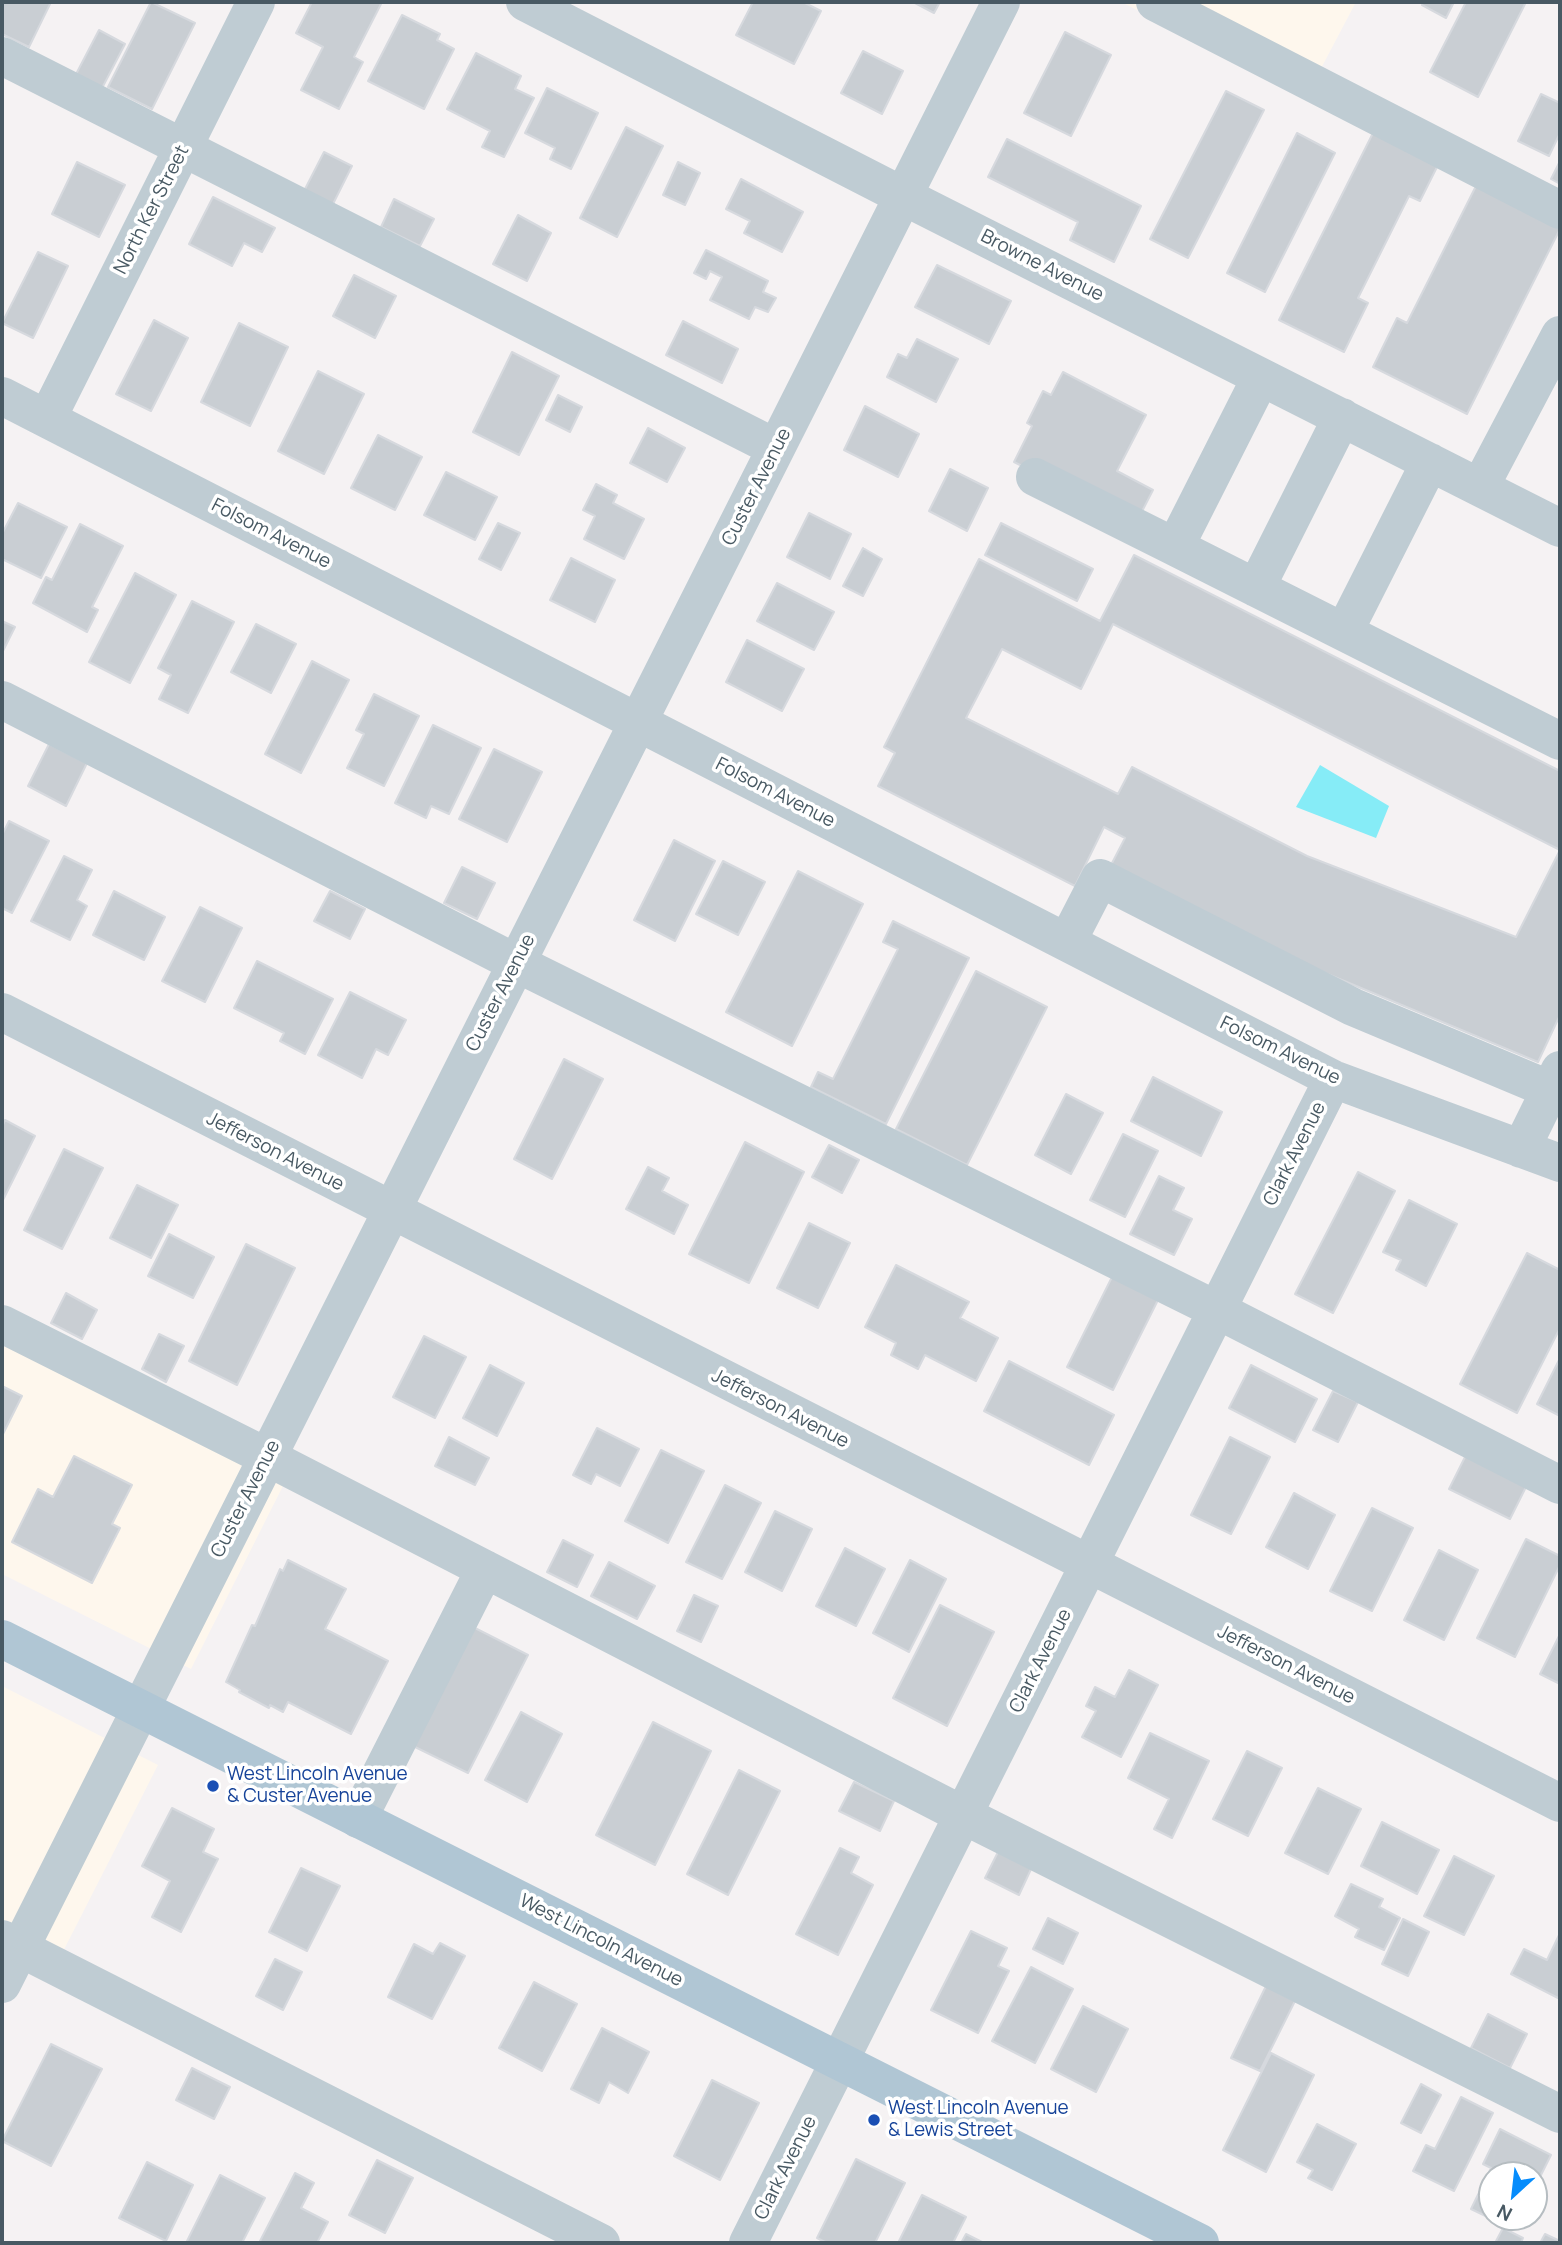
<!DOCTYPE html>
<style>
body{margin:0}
#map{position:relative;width:1562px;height:2245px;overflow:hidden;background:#f5f2f3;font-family:Manrope,sans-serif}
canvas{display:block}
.frame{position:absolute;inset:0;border:4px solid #485963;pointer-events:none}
.north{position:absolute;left:1478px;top:2161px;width:70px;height:70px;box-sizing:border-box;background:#fff;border:2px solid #b6bdc1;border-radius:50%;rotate:207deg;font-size:19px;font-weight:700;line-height:28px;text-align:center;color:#485963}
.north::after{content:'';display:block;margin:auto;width:24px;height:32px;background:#068cfc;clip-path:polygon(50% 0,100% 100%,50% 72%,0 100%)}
</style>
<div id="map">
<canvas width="1562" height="2245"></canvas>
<div class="frame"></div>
<div class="north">N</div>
</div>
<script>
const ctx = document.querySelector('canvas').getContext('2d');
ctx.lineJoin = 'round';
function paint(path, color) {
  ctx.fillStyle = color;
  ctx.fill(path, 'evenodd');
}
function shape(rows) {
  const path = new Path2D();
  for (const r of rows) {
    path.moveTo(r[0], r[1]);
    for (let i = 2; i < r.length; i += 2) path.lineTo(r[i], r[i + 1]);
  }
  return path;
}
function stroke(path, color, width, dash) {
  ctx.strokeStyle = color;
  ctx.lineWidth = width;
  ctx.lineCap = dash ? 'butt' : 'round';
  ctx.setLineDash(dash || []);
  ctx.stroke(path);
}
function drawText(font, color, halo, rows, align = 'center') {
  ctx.font = font + ' Manrope,sans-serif';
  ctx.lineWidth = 7;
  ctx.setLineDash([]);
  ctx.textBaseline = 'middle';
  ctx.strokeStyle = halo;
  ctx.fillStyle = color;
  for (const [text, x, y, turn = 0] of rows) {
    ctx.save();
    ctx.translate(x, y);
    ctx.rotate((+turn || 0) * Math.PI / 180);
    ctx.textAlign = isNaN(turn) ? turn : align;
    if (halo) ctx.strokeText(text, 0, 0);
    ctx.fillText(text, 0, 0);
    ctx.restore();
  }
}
const commercial = shape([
 [1121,2,1356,2,1307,95],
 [2,1310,297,1458,191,1669,2,1574],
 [2,1686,158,1765,47,1983,2,1959]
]);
const water = shape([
 [1320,765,1389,806,1376,838,1296,807]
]);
const building = shape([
 [3,2,51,2,29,47,2,34,3,2],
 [151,2,195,23,152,109,108,87,151,2],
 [312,2,382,2,354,57,363,62,339,109,301,90,323,47,296,33,312,2],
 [753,2,803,2,821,11,794,64,736,35,753,2],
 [913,2,940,2,934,13,913,2],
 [1423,2,1454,2,1446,18,1422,5,1423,2],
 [1466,2,1526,2,1478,97,1430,72,1466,2],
 [402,15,440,34,437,40,454,49,424,109,368,81,402,15],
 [99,30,125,44,100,92,74,78,99,30],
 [1065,32,1111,55,1071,136,1024,113,1065,32],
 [863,51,903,71,882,114,841,93,863,51],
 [476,53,521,76,515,89,534,98,504,157,482,147,490,131,447,109,476,53],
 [547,88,598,113,571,169,550,159,555,148,525,133,547,88],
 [1226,91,1264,110,1188,258,1150,239,1226,91],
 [1541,94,1560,103,1560,133,1549,156,1518,141,1541,94],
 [626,127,663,146,617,237,580,218,626,127],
 [1376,127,1441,159,1420,201,1409,196,1358,298,1368,303,1344,352,1279,320,1376,127],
 [1297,133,1335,153,1265,292,1227,273,1297,133],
 [1007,139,1141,206,1114,262,1070,240,1078,222,988,177,1007,139],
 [324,152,352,166,332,206,304,191,324,152],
 [1560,161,1560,184,1551,179,1560,161],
 [77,162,125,185,99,237,52,214,77,162],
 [678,162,700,173,685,205,663,195,678,162],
 [741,179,803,212,782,252,744,233,750,221,726,209,741,179],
 [1479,180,1560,229,1467,414,1373,367,1397,318,1407,323,1479,180],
 [213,197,275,228,262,252,244,243,232,266,189,244,213,197],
 [394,199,434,219,420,246,381,227,394,199],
 [518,215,551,233,527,281,493,264,518,215],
 [706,250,768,281,763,292,776,298,768,312,755,307,749,319,710,300,722,277,710,271,706,279,694,273,706,250],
 [38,252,68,266,33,338,2,323,38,252],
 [937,265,1011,301,989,344,915,307,937,265],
 [354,275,396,296,375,338,333,316,354,275],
 [154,320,188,338,151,411,116,394,154,320],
 [683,321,738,349,722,383,666,355,683,321],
 [239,323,288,347,250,426,201,402,239,323],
 [917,339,958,359,936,402,887,377,898,354,907,358,917,339],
 [512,352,559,376,519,455,473,432,512,352],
 [318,371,364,394,324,474,278,451,318,371],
 [1063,372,1146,415,1117,471,1153,490,1136,523,1014,462,1032,426,1027,423,1043,391,1051,395,1063,372],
 [558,395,582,407,570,432,546,420,558,395],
 [865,406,919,434,898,477,844,450,865,406],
 [648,428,685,448,667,482,630,463,648,428],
 [378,435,422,457,395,510,351,488,378,435],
 [950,469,988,488,967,531,929,511,950,469],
 [446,472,497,497,475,540,424,515,446,472],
 [596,484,617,495,613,503,644,519,624,559,584,539,595,516,583,510,596,484],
 [18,503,67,527,41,578,2,559,2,534,18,503],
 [809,513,851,534,830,579,787,557,809,513],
 [498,523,520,533,501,570,479,559,498,523],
 [1001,523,1093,569,1077,601,985,555,1001,523],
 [80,524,123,546,92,607,98,610,87,632,33,603,46,577,52,580,80,524],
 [863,548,882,559,863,596,843,586,863,548],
 [1134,555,1560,771,1560,1015,1538,1062,1263,947,1111,865,1125,838,1104,827,1075,886,878,786,895,753,884,747,979,559,1100,621,1134,555],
 [1113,624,1560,850,1516,937,1307,856,1132,767,1118,794,966,718,1002,649,1081,689,1113,624],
 [571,558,615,580,595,622,550,600,571,558],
 [135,573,176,595,130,683,89,662,135,573],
 [777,583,834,612,814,650,757,621,777,583],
 [192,601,234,622,188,713,159,699,171,675,158,668,192,601],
 [2,621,15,627,2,653,2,621],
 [256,624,296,644,271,693,231,672,256,624],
 [747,640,804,669,782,711,726,682,747,640],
 [312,661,349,680,301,773,265,754,312,661],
 [374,694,419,716,384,786,347,768,364,734,356,730,374,694],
 [433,725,481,748,449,814,431,806,426,818,395,803,433,725],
 [49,744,87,763,66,806,28,786,49,744],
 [494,749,542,772,507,842,459,819,494,749],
 [9,821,49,841,12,913,2,908,2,835,9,821],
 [674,840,715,861,675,941,634,920,674,840],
 [64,856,92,870,77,900,87,906,70,940,31,921,64,856],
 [723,861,765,882,738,935,696,914,723,861],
 [462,867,495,883,477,919,444,903,462,867],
 [798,871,863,904,792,1046,726,1012,798,871],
 [114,891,165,917,144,960,93,935,114,891],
 [330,891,365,909,350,939,314,921,330,891],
 [200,907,242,928,205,1002,162,981,200,907],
 [893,921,969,958,886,1124,811,1087,818,1072,833,1079,898,949,883,942,893,921],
 [257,961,333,999,305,1054,280,1041,284,1033,234,1008,257,961],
 [976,971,1047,1007,967,1165,896,1129,976,971],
 [350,992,406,1020,388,1055,376,1049,362,1078,318,1055,350,992],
 [564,1059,603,1079,552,1179,514,1159,564,1059],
 [1153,1077,1222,1112,1201,1156,1131,1121,1153,1077],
 [1066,1094,1103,1113,1071,1174,1035,1155,1066,1094],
 [5,1120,35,1136,2,1202,2,1127,5,1120],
 [1123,1134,1158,1151,1125,1217,1090,1200,1123,1134],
 [745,1142,804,1172,749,1283,689,1254,745,1142],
 [829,1145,859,1160,842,1193,812,1177,829,1145],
 [64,1149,103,1168,62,1249,24,1230,64,1149],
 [648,1167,669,1178,662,1191,688,1205,674,1234,626,1209,648,1167],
 [1358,1172,1395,1191,1333,1313,1295,1294,1358,1172],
 [1159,1176,1184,1188,1173,1210,1192,1219,1174,1255,1130,1234,1159,1176],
 [137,1185,178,1205,151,1258,110,1238,137,1185],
 [1409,1200,1457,1224,1426,1286,1396,1270,1401,1260,1383,1252,1409,1200],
 [809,1223,850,1243,818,1308,777,1288,809,1223],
 [169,1234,214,1257,193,1298,148,1276,169,1234],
 [246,1244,295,1268,237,1385,189,1361,246,1244],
 [1527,1253,1560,1270,1560,1328,1517,1413,1460,1384,1527,1253],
 [896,1265,969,1302,960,1318,998,1338,976,1381,925,1355,918,1369,891,1355,896,1343,865,1327,896,1265],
 [1112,1277,1158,1300,1113,1390,1067,1367,1112,1277],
 [66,1293,97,1310,82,1339,51,1323,66,1293],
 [159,1334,184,1346,166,1382,142,1369,159,1334],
 [424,1336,466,1357,435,1418,393,1397,424,1336],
 [1560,1358,1560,1416,1537,1404,1560,1358],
 [1009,1361,1114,1415,1089,1465,984,1411,1009,1361],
 [490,1365,524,1383,497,1436,463,1418,490,1365],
 [1251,1365,1317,1399,1295,1442,1229,1408,1251,1365],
 [2,1386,22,1396,2,1436,2,1386],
 [1333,1391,1358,1402,1338,1442,1313,1430,1333,1391],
 [597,1428,639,1449,620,1486,596,1474,591,1484,573,1475,597,1428],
 [449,1437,489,1458,475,1485,435,1466,449,1437],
 [1230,1437,1270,1457,1231,1534,1191,1515,1230,1437],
 [661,1450,704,1471,668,1543,625,1521,661,1450],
 [1467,1453,1528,1483,1510,1519,1449,1489,1467,1453],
 [74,1456,132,1485,112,1524,120,1528,92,1583,12,1542,38,1489,53,1497,74,1456],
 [725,1485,761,1503,722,1579,686,1562,725,1485],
 [1294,1493,1335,1515,1308,1569,1266,1547,1294,1493],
 [1372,1508,1413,1528,1372,1611,1330,1591,1372,1508],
 [775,1511,812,1529,782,1591,745,1572,775,1511],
 [1526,1539,1560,1556,1560,1565,1515,1657,1477,1638,1526,1539],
 [563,1540,593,1555,577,1587,547,1572,563,1540],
 [845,1548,885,1569,856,1626,816,1606,845,1548],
 [1439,1550,1478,1570,1444,1640,1404,1620,1439,1550],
 [288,1560,346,1589,325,1629,388,1661,351,1734,288,1702,283,1712,270,1705,269,1708,239,1692,240,1690,226,1682,252,1625,255,1626,280,1569,283,1571,288,1560],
 [910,1560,946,1579,909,1652,873,1633,910,1560],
 [609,1562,655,1586,637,1619,591,1596,609,1562],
 [694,1595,718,1606,701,1642,677,1631,694,1595],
 [940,1605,994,1632,947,1726,893,1698,940,1605],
 [473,1627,528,1655,468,1773,413,1746,473,1627],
 [1560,1634,1560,1684,1540,1674,1560,1634],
 [1129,1670,1158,1685,1121,1757,1082,1737,1096,1711,1086,1706,1095,1687,1115,1697,1129,1670],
 [521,1712,562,1734,527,1802,485,1780,521,1712],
 [653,1722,711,1751,655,1865,596,1835,653,1722],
 [1150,1733,1209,1761,1172,1838,1154,1829,1169,1799,1128,1778,1150,1733],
 [1247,1751,1282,1768,1248,1836,1213,1819,1247,1751],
 [739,1770,780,1791,728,1895,687,1874,739,1770],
 [854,1782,894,1801,880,1831,839,1811,854,1782],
 [1318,1788,1361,1809,1328,1874,1285,1853,1318,1788],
 [172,1808,214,1829,203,1852,218,1859,181,1932,152,1917,170,1881,142,1866,172,1808],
 [1382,1822,1439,1850,1417,1894,1361,1866,1382,1822],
 [840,1848,859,1857,851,1873,873,1885,838,1955,796,1934,840,1848],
 [999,1850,1032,1867,1019,1895,985,1878,999,1850],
 [1454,1856,1494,1876,1464,1935,1424,1916,1454,1856],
 [301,1868,340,1886,307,1951,269,1932,301,1868],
 [1351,1884,1383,1899,1379,1907,1400,1918,1384,1950,1355,1937,1359,1929,1335,1916,1351,1884],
 [1048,1918,1078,1933,1063,1964,1033,1949,1048,1918],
 [1403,1919,1429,1932,1408,1976,1382,1964,1403,1919],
 [971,1931,1007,1948,998,1966,1009,1971,978,2033,931,2010,971,1931],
 [1560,1933,1560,1999,1511,1974,1524,1949,1547,1960,1560,1933],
 [440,1943,465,1956,432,2019,388,1997,414,1944,433,1954,440,1943],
 [275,1959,302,1972,283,2010,256,1996,275,1959],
 [1031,1967,1073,1989,1035,2063,992,2041,1031,1967],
 [534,1982,577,2004,542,2071,499,2048,534,1982],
 [1266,1986,1295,2001,1260,2071,1231,2058,1266,1986],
 [1083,2006,1128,2029,1096,2092,1051,2069,1083,2006],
 [1488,2014,1527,2034,1510,2068,1471,2048,1488,2014],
 [602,2028,649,2052,628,2093,609,2082,599,2103,571,2089,602,2028],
 [51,2044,102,2069,51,2166,2,2141,51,2044],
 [1271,2053,1314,2075,1266,2172,1223,2150,1271,2053],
 [192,2068,230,2087,214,2119,176,2100,192,2068],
 [712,2080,759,2103,720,2180,674,2156,712,2080],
 [1421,2084,1441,2095,1421,2133,1401,2123,1421,2084],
 [1461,2097,1493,2113,1454,2191,1413,2171,1426,2145,1435,2149,1461,2097],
 [1317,2124,1356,2144,1332,2190,1308,2178,1313,2170,1297,2162,1317,2124],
 [1500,2129,1551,2155,1534,2189,1534,2175,1492,2175,1492,2217,1500,2217,1498,2222,1471,2209,1491,2168,1483,2164,1500,2129],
 [856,2159,905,2183,875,2243,827,2243,817,2238,856,2159],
 [377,2160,413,2178,385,2233,349,2215,377,2160],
 [147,2162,193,2185,166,2241,119,2218,147,2162],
 [295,2173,314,2183,301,2208,328,2222,317,2243,259,2243,295,2173],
 [220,2175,265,2198,242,2243,186,2243,220,2175],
 [922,2195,966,2217,953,2243,898,2243,922,2195],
 [1503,2228,1523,2238,1521,2243,1495,2243,1503,2228],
 [966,2234,984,2243,961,2243,966,2234],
 [1545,2234,1560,2241,1560,2243,1540,2243,1545,2234]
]);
const minor = shape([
 [525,2,903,196,1560,528],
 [1155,2,1560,210],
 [2,56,776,448],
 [1261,377,1175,547,1560,741],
 [2,396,1333,1079,1560,1163],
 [47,419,256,2],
 [1035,477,1175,547],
 [1480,487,1560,335],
 [1256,588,1342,417],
 [1344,632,1430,462],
 [2,700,516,963,1217,1310,1560,1485],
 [1067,942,1100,878,1353,1007,1551,1090],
 [2,1012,1560,1803],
 [1521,1149,1560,1070],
 [2,1324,267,1457,963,1815,1560,2114],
 [358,1819,485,1569],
 [2,1939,601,2243],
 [2,1984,1001,2],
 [748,2243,1333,1079]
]);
const major = shape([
 [2,1639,1200,2243]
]);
const markers = [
 [213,1786,7,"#1a4fb4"],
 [874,2120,7,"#1a4fb4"]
];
const streetNames = [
 ["North Ker Street",152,210,-63],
 ["Browne Avenue",1042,266,27],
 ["Custer Avenue",757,487,-63],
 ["Folsom Avenue",271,534,27],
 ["Folsom Avenue",775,793,27],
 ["Custer Avenue",501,993,-63],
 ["Folsom Avenue",1280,1051,26],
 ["Jefferson Avenue",275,1152,27],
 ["Clark Avenue",1295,1154,-63],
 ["Jefferson Avenue",780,1409,27],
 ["Custer Avenue",246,1499,-63],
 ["Clark Avenue",1041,1661,-63],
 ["Jefferson Avenue",1286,1665,27],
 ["West Lincoln Avenue",601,1941,27],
 ["Clark Avenue",786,2168,-63]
];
const transitNames = [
 ["West Lincoln Avenue",227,1775],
 ["& Custer Avenue",227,1797],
 ["West Lincoln Avenue",888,2109],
 ["& Lewis Street",888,2131]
];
paint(commercial, '#fef7ed');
paint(water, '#86ecf7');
paint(building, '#c9ced3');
stroke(building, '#d6d9de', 2);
stroke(minor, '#bfccd3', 38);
stroke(major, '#b0c6d4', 38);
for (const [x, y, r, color] of markers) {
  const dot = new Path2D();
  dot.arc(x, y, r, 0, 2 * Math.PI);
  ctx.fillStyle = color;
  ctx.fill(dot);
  stroke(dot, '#fff', 2.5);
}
drawText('19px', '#485963', '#fff', streetNames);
drawText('19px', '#164399', '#fff', transitNames, 'left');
</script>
